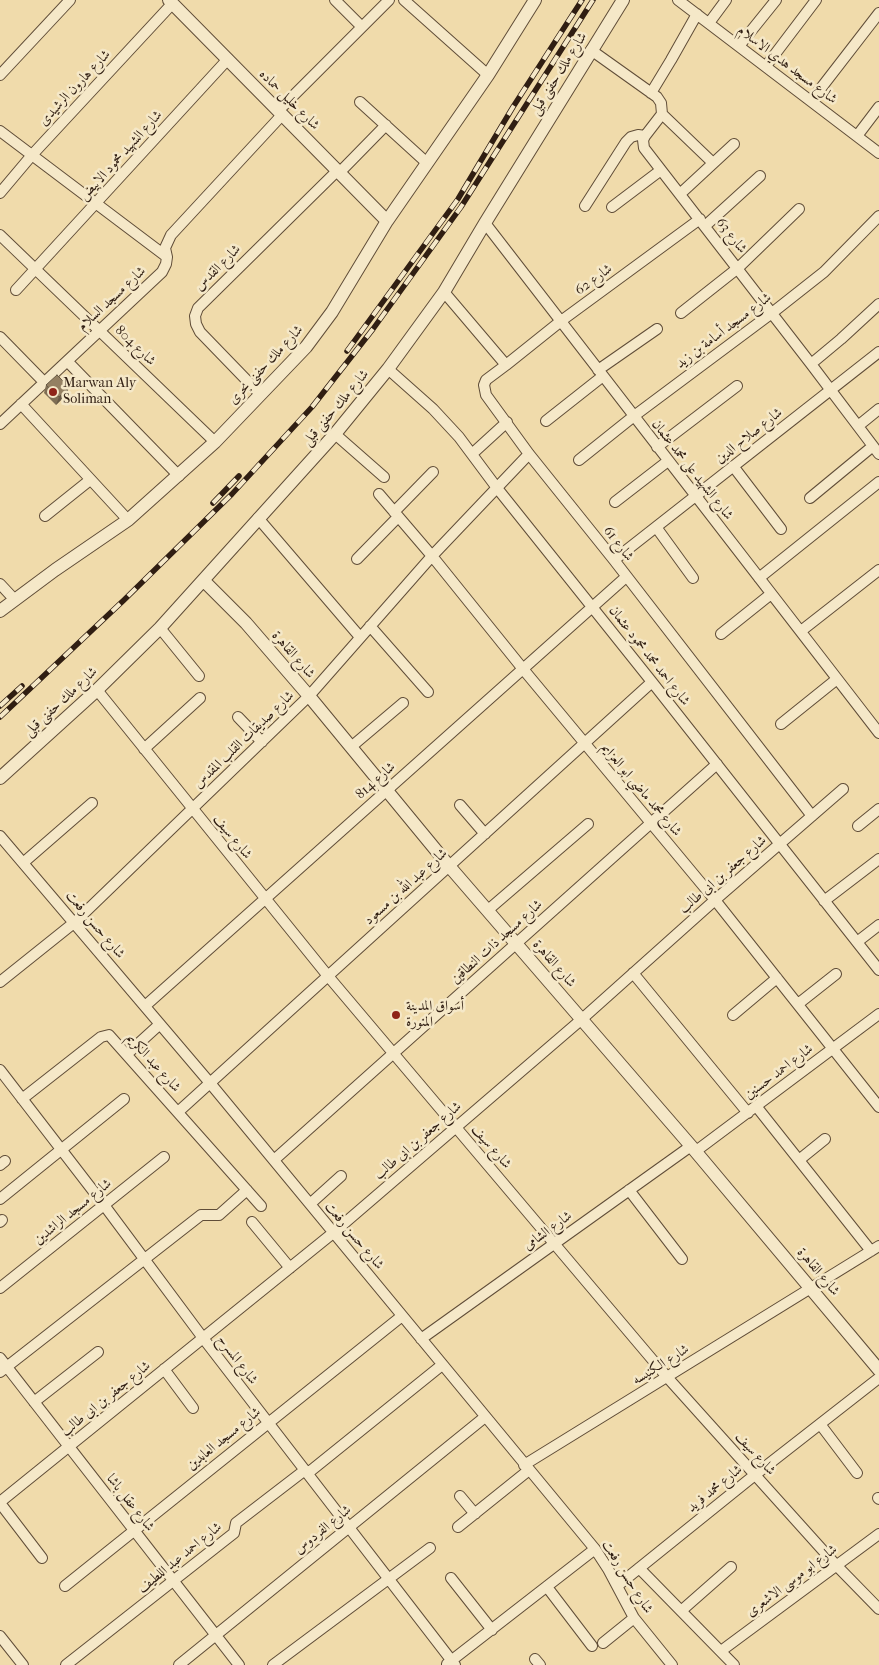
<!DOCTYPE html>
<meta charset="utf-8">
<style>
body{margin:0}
canvas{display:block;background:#f0dbab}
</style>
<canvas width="879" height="1665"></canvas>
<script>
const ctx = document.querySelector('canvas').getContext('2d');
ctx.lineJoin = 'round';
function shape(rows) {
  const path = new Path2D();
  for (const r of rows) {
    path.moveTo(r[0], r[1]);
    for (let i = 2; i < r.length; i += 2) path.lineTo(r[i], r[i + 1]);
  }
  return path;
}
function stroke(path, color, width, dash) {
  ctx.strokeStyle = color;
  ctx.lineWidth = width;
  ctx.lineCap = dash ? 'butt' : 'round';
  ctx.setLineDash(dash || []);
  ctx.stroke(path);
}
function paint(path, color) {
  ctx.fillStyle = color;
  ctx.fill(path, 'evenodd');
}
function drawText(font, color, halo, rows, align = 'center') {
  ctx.font = font + ' "IM FELL French Canon",Amiri,serif';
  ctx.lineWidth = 5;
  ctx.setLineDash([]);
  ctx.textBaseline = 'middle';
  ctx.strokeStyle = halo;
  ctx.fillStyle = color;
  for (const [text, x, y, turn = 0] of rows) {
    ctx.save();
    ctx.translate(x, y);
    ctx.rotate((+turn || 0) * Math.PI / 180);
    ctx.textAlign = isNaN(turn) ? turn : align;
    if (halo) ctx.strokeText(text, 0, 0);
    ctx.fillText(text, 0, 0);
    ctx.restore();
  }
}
const minor = shape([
 [335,0,362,27],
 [404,0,488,75],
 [678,0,879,153],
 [709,23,726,0],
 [739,46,776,0],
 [591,50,657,97,661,103,662,114,645,136,643,140,644,148,811,364,879,454],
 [766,66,816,0],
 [0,75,70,0],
 [651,93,671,60,697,14],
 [811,101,879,13],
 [360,102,427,163],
 [278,111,389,0],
 [662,114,713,163],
 [0,131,167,257],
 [857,136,879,107],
 [339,173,386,125],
 [0,193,32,155,172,4],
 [680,194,734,144],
 [585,206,626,142,631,137,638,135,645,136],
 [612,207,661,170],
 [485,223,879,733],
 [705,226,760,176],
 [0,235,215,442],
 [16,290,228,59],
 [444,292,506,365,486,380,484,385,486,395,529,454,614,560,812,816],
 [681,313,738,268,799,209],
 [0,337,44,382],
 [67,361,179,476],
 [811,364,841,339,879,304],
 [506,365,561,321,700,219],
 [388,369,433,409,459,437,497,488,652,682,879,970],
 [598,370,657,329],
 [260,394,200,332,196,324,195,316,198,308,337,171],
 [21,404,128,520],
 [546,421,603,376],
 [0,424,162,272,166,264,167,257,165,248,171,235,282,115],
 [858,426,879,409],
 [335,434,384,477],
 [657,447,737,386],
 [472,454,507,422],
 [579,460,634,416,772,313,824,272,879,216],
 [733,466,781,529],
 [379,494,432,556,523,669,715,900,879,1107],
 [810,498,873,446],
 [615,502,668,461],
 [394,512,433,472],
 [45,516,90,480],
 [258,518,360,637],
 [656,527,693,578],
 [357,559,398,517],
 [614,560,879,352],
 [759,578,879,482],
 [0,584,14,599],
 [370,626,428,692],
 [160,628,199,676],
 [801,631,879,570],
 [721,634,771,594],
 [97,690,328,976,667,1377,836,1565,879,1609],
 [238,717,262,742],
 [781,724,837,679],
 [351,747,403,703],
 [144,749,200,698],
 [460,805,485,834],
 [858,826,879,809],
 [0,836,210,1083,595,1549,608,1569,634,1618,672,1665],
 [23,863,92,803],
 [824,901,879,859],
 [488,910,588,824],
 [857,942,879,925],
 [633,973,748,1113],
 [0,982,75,922,309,696,432,556,529,454],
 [798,1004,836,974],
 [145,1006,626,577],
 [733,1015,777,978],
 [127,1054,160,1024],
 [0,1070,104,1205,203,1338,455,1665],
 [22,1099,101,1037,109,1035,261,1206],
 [756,1106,871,1251],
 [178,1112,652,682],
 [696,1151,879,1014],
 [274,1160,717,764],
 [799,1160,825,1139],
 [0,1165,5,1161],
 [629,1190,682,1259],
 [0,1199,124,1099],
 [310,1204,341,1176],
 [0,1222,2,1220],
 [252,1222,290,1268],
 [0,1288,164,1157],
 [421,1339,691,1146],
 [0,1358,239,1665],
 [164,1369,193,1408],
 [0,1372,201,1215,219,1215,247,1190],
 [34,1402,98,1352],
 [820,1424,857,1473],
 [524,1465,879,1246],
 [308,1473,442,1365],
 [460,1496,475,1514],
 [878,1498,879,1499],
 [0,1502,333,1233,582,1019,715,900,843,789],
 [0,1503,42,1558],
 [458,1527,529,1470],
 [639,1568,734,1665],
 [451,1578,492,1630],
 [65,1586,402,1316],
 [617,1586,756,1474,879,1378],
 [547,1587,592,1646],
 [681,1611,731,1567],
 [0,1636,23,1665],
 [603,1643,634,1618],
 [721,1651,879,1534],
 [535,1659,540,1665],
 [447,1664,595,1549],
 [66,1665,234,1533,236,1523,305,1470],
 [179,1665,485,1417],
 [273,1665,430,1548]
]);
const tertiary = shape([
 [169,0,387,221],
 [204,581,246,623,309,696,449,866,691,1146,879,1370],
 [0,611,55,570,128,520,215,442,306,347,332,312,387,221,488,75,535,0],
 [0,778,97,690,160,628,335,434,388,369,444,292,485,223,623,0]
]);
const rail = shape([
 [347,351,458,199,513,107,582,0],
 [213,503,239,476],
 [0,706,22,686],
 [0,717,124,600,232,494,312,407,373,329,461,207,593,0]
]);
const wall = shape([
 [46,385,69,387,66,395,56,405,44,393]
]);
const shadedWall = shape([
 [69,387,66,395,56,405,59,397]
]);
const building = shape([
 [57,375,69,387,59,397,46,385,57,375]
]);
const markers = [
 [53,392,5,"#8f2418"],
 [396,1015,5,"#8f2418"]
];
const streetNames = [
 ["شارع مسجد هدي الاسلام",787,65,37],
 ["شارع ملك حفنى قبلى",559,74,-58],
 ["شارع هارون الرشيدى",75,88,-47],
 ["شارع خليل حماده",289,100,45],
 ["شارع الشهيد محمود الابيض",121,156,-48],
 ["شارع 63",731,236,52],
 ["شارع القدس",218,268,-45],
 ["شارع 62",594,280,-36],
 ["شارع مسجد السلام",112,299,-43],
 ["شارع مسجد أسامة بن زيد",724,331,-37],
 ["شارع 804",135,346,44],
 ["شارع ملك حفنى بحرى",266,365,-47],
 ["شارع ملك حفنى قبلى",336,408,-50],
 ["شارع صلاح الدين",749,436,-38],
 ["شارع الشهيد على محمد عثمان",692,470,52],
 ["شارع 61",618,544,52],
 ["شارع القاهرة",293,655,49],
 ["شارع احمد محمد محمود عثمان",649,656,52],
 ["شارع ملك حفنى قبلى",61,702,-43],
 ["شارع صديقات القلب المقدس",244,740,-44],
 ["شارع 814",376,781,-42],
 ["شارع محمد ماضي ابو العزايم",641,790,50],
 ["شارع سيف",232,837,51],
 ["شارع جعفر بن ابى طالب",723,875,-41],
 ["شارع عبد الله بن مسعود",406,887,-42],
 ["شارع حسن رفعت",95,925,50],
 ["شارع مسجد ذات النطاقين",497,942,-42],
 ["شارع القاهرة",554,964,49],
 ["شارع عبد الكريم",153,1063,48],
 ["شارع احمد حسنين",779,1072,-37],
 ["شارع جعفر بن ابى طالب",418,1141,-41],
 ["شارع سيف",491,1147,49],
 ["شارع مسجد الراشدين",73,1212,-39],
 ["شارع الشامى",548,1231,-36],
 ["شارع حسن رفعت",354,1236,50],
 ["شارع القاهرة",818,1272,50],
 ["شارع المسرح",237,1360,53],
 ["شارع الكنيسه",661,1365,-32],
 ["شارع جعفر بن ابى طالب",106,1399,-39],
 ["شارع مسجد العابدين",224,1439,-39],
 ["شارع سيف",755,1454,48],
 ["شارع محمد فريد",715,1489,-39],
 ["شارع عقل باشا",130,1503,52],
 ["شارع الفردوس",323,1530,-39],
 ["شارع احمد عبد اللطيف",180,1558,-39],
 ["شارع حسن رفعت",627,1577,58],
 ["شارع ابو موسى الاشعرى",792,1581,-37]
];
const poiNames = [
 ["Marwan Aly",63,384],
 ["Soliman",63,400],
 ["أسواق المدينة",406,1007],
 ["المنورة",406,1023]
];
stroke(minor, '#604d38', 12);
stroke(tertiary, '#604d38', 14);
stroke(minor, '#f5e8c8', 10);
stroke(tertiary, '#f5e8c8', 12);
stroke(rail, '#301e12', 5.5);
stroke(rail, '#f5e8c8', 4, [11]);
paint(wall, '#7f6e54');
paint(shadedWall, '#685a45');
paint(building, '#948062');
stroke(building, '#685a45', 1);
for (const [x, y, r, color] of markers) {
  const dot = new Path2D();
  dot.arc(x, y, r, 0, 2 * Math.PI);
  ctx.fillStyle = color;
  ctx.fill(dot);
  stroke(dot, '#f5e8c8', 2);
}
drawText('14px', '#301e12', '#f5e8c8', streetNames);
drawText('14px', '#301e12', '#f5e8c8', poiNames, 'left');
</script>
